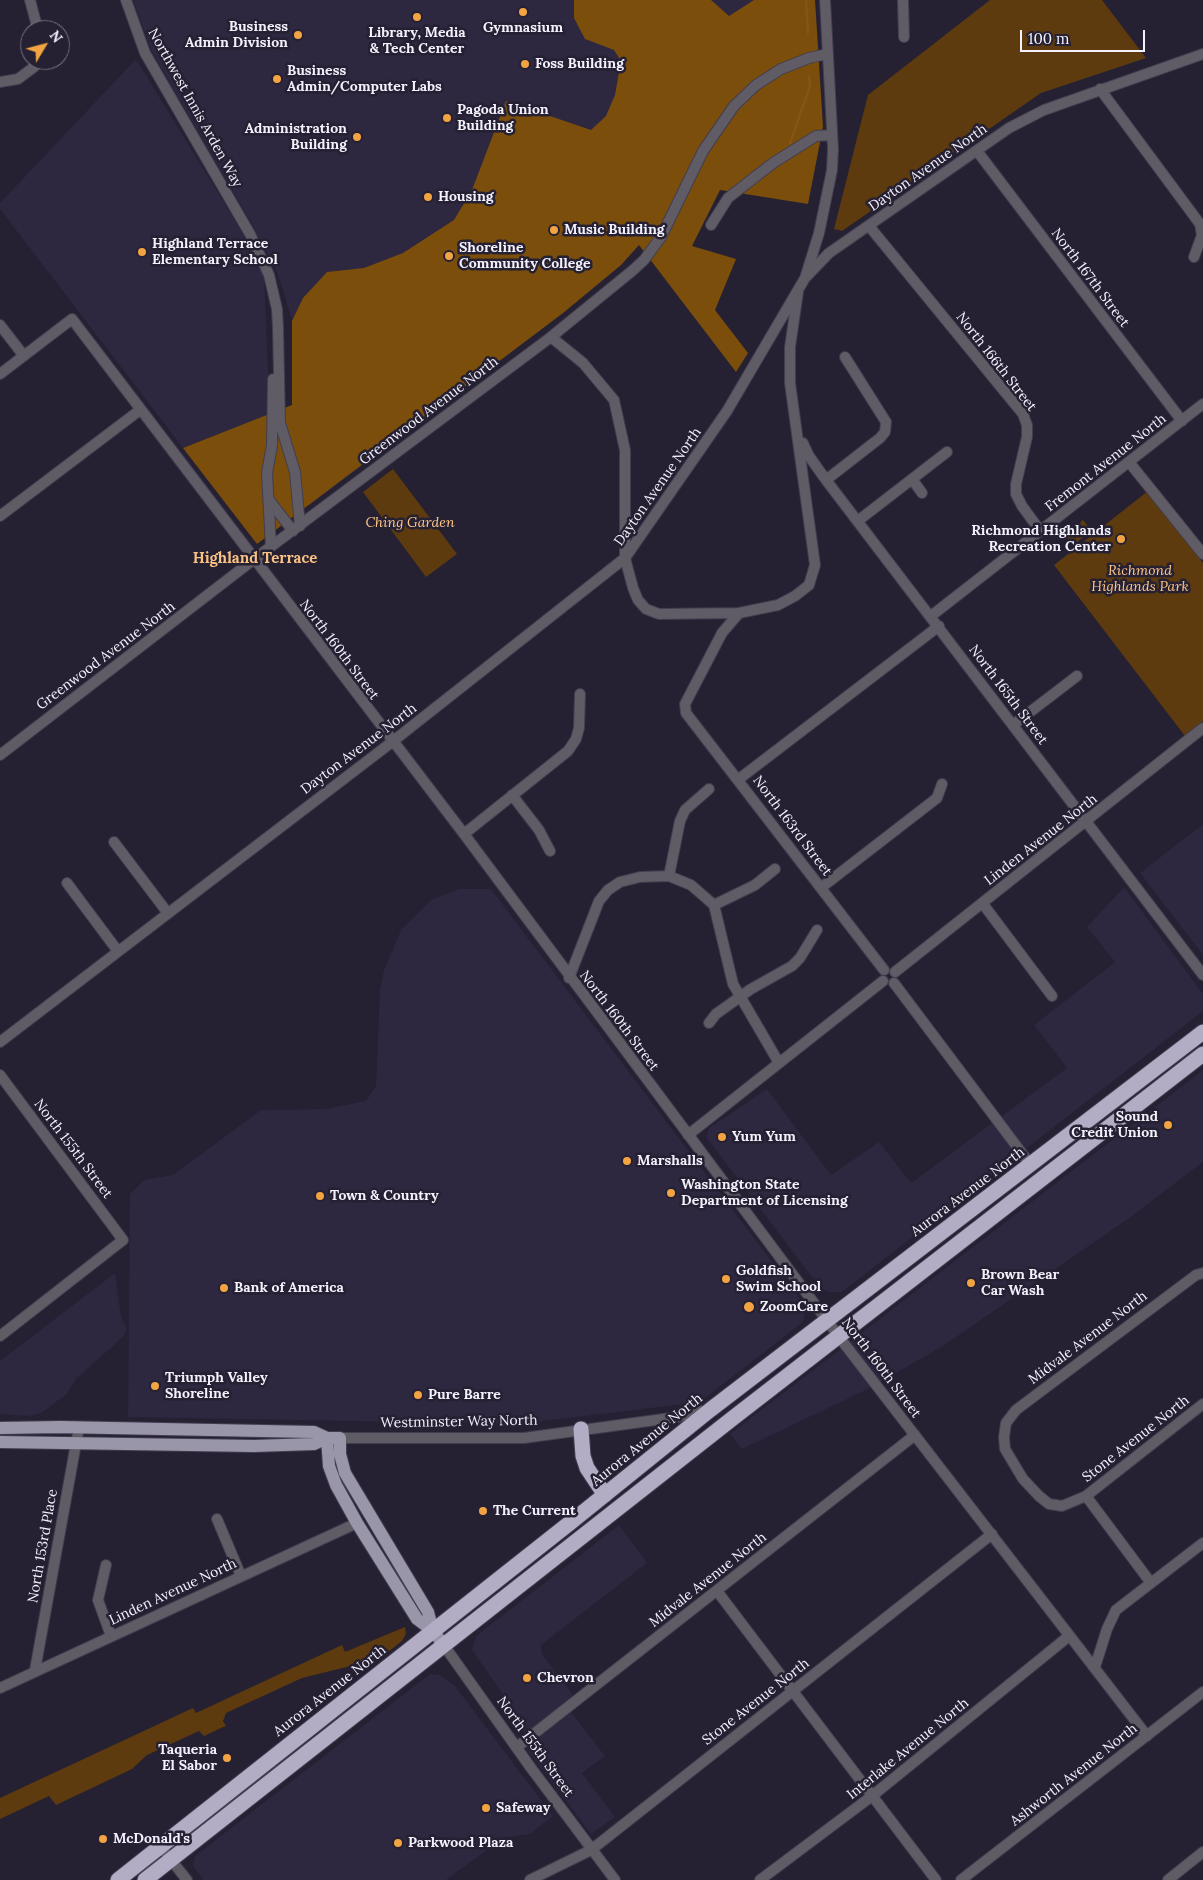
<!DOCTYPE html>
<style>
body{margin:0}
#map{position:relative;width:1203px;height:1880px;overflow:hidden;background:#252032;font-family:Lora,serif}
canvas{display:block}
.north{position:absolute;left:20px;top:20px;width:50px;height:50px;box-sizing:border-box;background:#252032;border:1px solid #787484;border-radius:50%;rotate:53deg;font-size:14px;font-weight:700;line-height:20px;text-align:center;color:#f4f1fe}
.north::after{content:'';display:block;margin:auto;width:18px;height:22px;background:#f3a442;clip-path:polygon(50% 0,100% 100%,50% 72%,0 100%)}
.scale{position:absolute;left:1020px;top:30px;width:125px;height:22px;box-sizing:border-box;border:2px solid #f4f1fe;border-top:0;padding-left:6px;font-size:15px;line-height:18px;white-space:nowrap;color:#f4f1fe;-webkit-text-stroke:4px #252032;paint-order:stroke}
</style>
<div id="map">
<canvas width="1203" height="1880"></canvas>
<div class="north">N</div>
<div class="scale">100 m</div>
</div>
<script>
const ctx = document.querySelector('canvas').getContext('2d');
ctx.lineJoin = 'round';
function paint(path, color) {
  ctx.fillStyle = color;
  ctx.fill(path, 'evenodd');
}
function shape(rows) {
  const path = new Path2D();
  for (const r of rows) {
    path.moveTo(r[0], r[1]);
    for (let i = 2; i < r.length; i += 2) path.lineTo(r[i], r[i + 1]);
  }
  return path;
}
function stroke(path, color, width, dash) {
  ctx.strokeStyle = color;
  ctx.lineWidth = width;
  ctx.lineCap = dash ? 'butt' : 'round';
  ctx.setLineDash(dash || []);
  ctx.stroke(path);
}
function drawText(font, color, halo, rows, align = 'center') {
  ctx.font = font + ' Lora,serif';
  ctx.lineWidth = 5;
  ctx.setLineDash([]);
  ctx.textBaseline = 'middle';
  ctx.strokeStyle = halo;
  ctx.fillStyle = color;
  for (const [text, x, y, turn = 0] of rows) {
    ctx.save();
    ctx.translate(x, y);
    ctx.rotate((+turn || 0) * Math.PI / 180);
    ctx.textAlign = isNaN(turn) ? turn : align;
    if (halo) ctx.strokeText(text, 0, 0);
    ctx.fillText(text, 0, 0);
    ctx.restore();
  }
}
const built = shape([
 [133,0,815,0,817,40,621,265,563,313,309,506,293,438,292,321,278,274,253,226,152,52],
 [136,59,239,227,264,278,270,414,183,448,0,209,0,203],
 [1203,824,1203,955,1140,873],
 [1124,887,1203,994,1203,1011,842,1292,829,1292,821,1289,706,1137,709,1128,767,1089,831,1175,879,1142,911,1183,1067,1068,1034,1025,1115,962,1087,927],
 [459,889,491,889,806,1307,803,1322,700,1402,519,1424,128,1417,130,1194,144,1180,173,1175,261,1110,325,1109,366,1101,376,1086,380,990,384,970,401,930,431,900],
 [1203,1070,1203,1162,1128,1219,943,1346,868,1389,742,1449,730,1434],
 [115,1273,121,1317,127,1329,124,1336,76,1379,67,1394,41,1413,29,1416,0,1414,0,1361],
 [619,1525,647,1563,541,1645,542,1654,579,1703,570,1711,605,1756,582,1773,615,1817,591,1834,526,1748,534,1742,513,1722,500,1690,472,1650,476,1636],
 [430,1674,440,1675,455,1686,553,1816,530,1834,503,1838,446,1880,203,1880,193,1866,195,1856]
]);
const green = shape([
 [990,0,1102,0,1146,58,1041,93,842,231,834,229,868,95],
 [393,469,457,554,426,577,363,492],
 [1148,491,1203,563,1203,721,1185,736,1054,565],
 [1083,520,1092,531,1073,545,1065,535],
 [405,1627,406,1634,402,1641,379,1659,302,1678,226,1713,223,1721,226,1726,221,1728,204,1736,199,1731,147,1755,132,1769,56,1805,49,1796,0,1819,0,1798,193,1708,196,1713,342,1645,345,1652]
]);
const forest = shape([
 [574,0,711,0,729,16,754,0,815,0,823,127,808,204,720,190,692,246,736,259,715,310,748,353,736,372,639,245,621,265,563,313,257,544,183,448,292,405,292,321,303,298,327,272,364,268,403,253,454,220,472,190,506,101,591,130,606,116,615,95,621,61,614,50,585,39,574,18]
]);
const stream = shape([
 [806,0,808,33],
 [790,143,810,86,809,76]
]);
const minor = shape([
 [30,0,38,30],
 [126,0,145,53,250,234,269,275,277,309,278,328,280,423,295,472,300,526],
 [903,0,904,37],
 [0,82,18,79,34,67,39,60],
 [1100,89,1200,224,1202,235,1194,257],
 [977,151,1182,421],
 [711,225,728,198,773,163,816,136,832,135],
 [869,226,1023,414,1027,425,1027,437,1016,484,1016,494,1022,506,1041,532],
 [806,275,819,233,832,170,833,149,825,0],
 [0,325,24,356],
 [551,337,583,363,614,400,625,450,625,558,633,588,638,600,646,609,659,614,739,613,778,605,795,596,809,585,815,565,790,383,790,347,798,292],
 [0,374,72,319,464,834,846,1346,1147,1736],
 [803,443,809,456,826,480,1203,975],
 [1129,462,1203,554],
 [912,479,922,493],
 [826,480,880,438,885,432,886,422,845,357],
 [269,500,293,531],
 [0,516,140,410],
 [859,520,947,452],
 [271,547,267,473,272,445,273,379],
 [739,613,722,633,685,704,686,713,884,970],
 [931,616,1203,404],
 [1013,725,1077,676],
 [0,755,253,560,551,337,632,271,644,260,661,237,703,151,734,106,756,85,781,69,809,58,827,54],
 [739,779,939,626],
 [709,789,685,810,680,821,669,876,691,885,714,905,733,984,779,1063],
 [512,795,539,830,550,851],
 [464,834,568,751,576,739,579,728,580,694],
 [114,842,167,912],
 [67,883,117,950],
 [822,887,937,798,942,784],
 [983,904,1052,996],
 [714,905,755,885,775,869],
 [895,972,1203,728],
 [569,978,599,901,608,890,620,882,640,877,669,876],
 [894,983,1030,1164],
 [709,1023,716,1014,751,989,792,966,800,958,817,930],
 [0,1042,392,742,625,558,727,411,805,278,829,253,1009,128,1044,110,1203,54],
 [0,1075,123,1240,0,1336],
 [688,1135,883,981],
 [340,1438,524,1438,678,1417,707,1410],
 [1086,1496,1203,1404],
 [217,1519,241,1576],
 [106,1565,98,1600,111,1636],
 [1151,1583,1086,1496,1062,1506,1049,1504,1039,1496,1023,1479,1005,1449,1004,1437,1006,1423,1016,1410,1196,1275,1203,1273],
 [717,1591,936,1880],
 [443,1644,531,1768,615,1880],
 [1095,1667,1107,1629,1116,1610,1203,1543],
 [35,1670,79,1427],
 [0,1688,357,1523],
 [517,1747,915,1435],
 [160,1846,187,1880],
 [530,1880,591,1850,992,1534],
 [760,1880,872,1796,1069,1636],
 [961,1880,1203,1692],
 [1168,1880,1203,1852]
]);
const major = shape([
 [0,1428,60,1427,314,1432,327,1438],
 [327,1438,329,1466,336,1485,357,1523,417,1619,433,1631,443,1644],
 [0,1442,254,1446,314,1444,327,1438,340,1438,340,1454,345,1473,428,1612,433,1631]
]);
const highway = shape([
 [581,1429,583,1456,587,1468,605,1495],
 [118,1880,571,1522,710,1410,1203,1032],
 [145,1880,733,1418,1203,1054]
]);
const markers = [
 [523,12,5,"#f3a442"],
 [417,17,5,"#f3a442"],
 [298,35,5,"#f3a442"],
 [525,64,5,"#f3a442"],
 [277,79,5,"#f3a442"],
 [447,118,5,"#f3a442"],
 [357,137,5,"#f3a442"],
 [428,197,5,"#f3a442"],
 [554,230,5,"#f3a442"],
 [142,252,5,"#f3a442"],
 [449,256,5,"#f3a442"],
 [1121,539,5,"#f3a442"],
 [1168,1125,5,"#f3a442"],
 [722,1137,5,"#f3a442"],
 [627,1161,5,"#f3a442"],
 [671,1193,5,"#f3a442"],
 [320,1196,5,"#f3a442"],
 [726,1279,5,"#f3a442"],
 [971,1283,5,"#f3a442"],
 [224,1288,5,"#f3a442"],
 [749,1307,6,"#f3a442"],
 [155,1386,5,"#f3a442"],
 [418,1395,5,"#f3a442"],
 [483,1511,5,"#f3a442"],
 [527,1678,5,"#f3a442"],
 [227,1758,5,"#f3a442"],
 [486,1808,5,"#f3a442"],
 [103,1839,5,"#f3a442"],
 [398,1843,5,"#f3a442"]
];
const poiNames = [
 ["Business",288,27,"right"],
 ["Admin Division",288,43,"right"],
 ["Gymnasium",523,28,"center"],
 ["Library, Media",417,33,"center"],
 ["& Tech Center",417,49,"center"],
 ["Foss Building",535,64],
 ["Business",287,71],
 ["Admin/Computer Labs",287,87],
 ["Pagoda Union",457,110],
 ["Building",457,126],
 ["Administration",347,129,"right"],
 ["Building",347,145,"right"],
 ["Housing",438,197],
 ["Music Building",564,230],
 ["Highland Terrace",152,244],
 ["Elementary School",152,260],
 ["Shoreline",459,248],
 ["Community College",459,264],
 ["Richmond Highlands",1111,531,"right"],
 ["Recreation Center",1111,547,"right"],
 ["Sound",1158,1117,"right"],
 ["Credit Union",1158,1133,"right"],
 ["Yum Yum",732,1137],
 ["Marshalls",637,1161],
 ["Washington State",681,1185],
 ["Department of Licensing",681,1201],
 ["Town & Country",330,1196],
 ["Goldfish",736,1271],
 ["Swim School",736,1287],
 ["Brown Bear",981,1275],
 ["Car Wash",981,1291],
 ["Bank of America",234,1288],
 ["ZoomCare",760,1307],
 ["Triumph Valley",165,1378],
 ["Shoreline",165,1394],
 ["Pure Barre",428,1395],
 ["The Current",493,1511],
 ["Chevron",537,1678],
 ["Taqueria",217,1750,"right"],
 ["El Sabor",217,1766,"right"],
 ["Safeway",496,1808],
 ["McDonald's",113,1839],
 ["Parkwood Plaza",408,1843]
];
const streetNames = [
 ["Northwest Innis Arden Way",195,108,61],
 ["Dayton Avenue North",928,168,-35],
 ["North 167th Street",1090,278,53],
 ["North 166th Street",996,362,52],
 ["Greenwood Avenue North",429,411,-37],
 ["Fremont Avenue North",1106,463,-38],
 ["Dayton Avenue North",658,487,-55],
 ["North 160th Street",339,650,53],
 ["Greenwood Avenue North",106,656,-37],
 ["North 165th Street",1008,695,53],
 ["Dayton Avenue North",359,749,-37],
 ["North 163rd Street",792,826,53],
 ["Linden Avenue North",1041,840,-38],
 ["North 160th Street",619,1021,53],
 ["North 155th Street",73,1149,53],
 ["Aurora Avenue North",968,1192,-37],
 ["Midvale Avenue North",1088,1338,-37],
 ["North 160th Street",881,1368,53],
 ["Westminster Way North",459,1422,-1],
 ["Stone Avenue North",1136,1439,-38],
 ["Aurora Avenue North",647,1440,-39],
 ["North 153rd Place",43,1546,-80],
 ["Midvale Avenue North",708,1580,-38],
 ["Linden Avenue North",173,1592,-25],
 ["Aurora Avenue North",330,1691,-38],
 ["Stone Avenue North",756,1702,-38],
 ["North 155th Street",535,1747,54],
 ["Interlake Avenue North",908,1749,-39],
 ["Ashworth Avenue North",1074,1775,-38]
];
const parkNames = [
 ["Ching Garden",410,523],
 ["Richmond",1140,571],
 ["Highlands Park",1140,587]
];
const neighbourhoodNames = [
 ["Highland Terrace",255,559]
];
paint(built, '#2d273f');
paint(green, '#5d3b0e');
paint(forest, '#7c4e0b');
stroke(stream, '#845517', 2.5);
stroke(minor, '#423d4f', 12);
stroke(major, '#423d4f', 14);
stroke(highway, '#423d4f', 17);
stroke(minor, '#5f5c66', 10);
stroke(major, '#9a96aa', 12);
stroke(highway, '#b2acc4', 15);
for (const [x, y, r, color] of markers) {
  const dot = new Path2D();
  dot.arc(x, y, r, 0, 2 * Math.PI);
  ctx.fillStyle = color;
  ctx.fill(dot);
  stroke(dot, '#252032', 2);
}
drawText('bold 14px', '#f4f1fe', '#252032', poiNames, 'left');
drawText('14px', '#f4f1fe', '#252032', streetNames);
drawText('italic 14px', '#fec688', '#252032', parkNames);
drawText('bold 15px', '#f9c285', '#252032', neighbourhoodNames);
</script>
